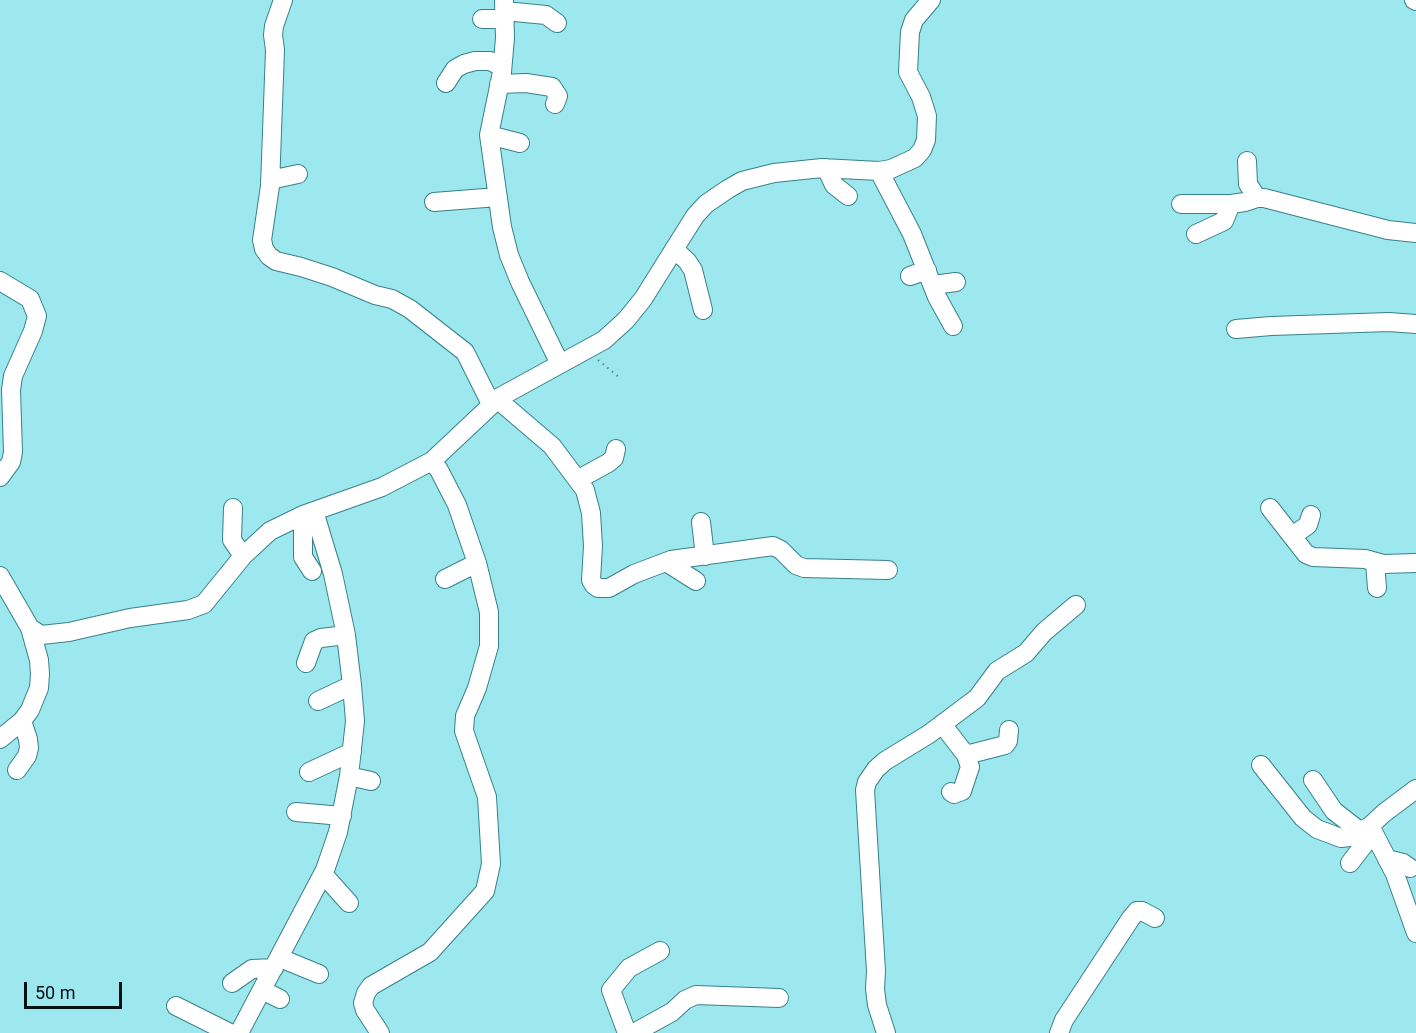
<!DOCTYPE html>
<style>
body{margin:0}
#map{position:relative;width:1416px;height:1033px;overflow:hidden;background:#9de7ef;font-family:Roboto,sans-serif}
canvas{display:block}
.scale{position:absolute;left:24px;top:982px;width:98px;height:27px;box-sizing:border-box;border:3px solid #001012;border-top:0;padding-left:8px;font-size:18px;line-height:21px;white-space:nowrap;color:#001012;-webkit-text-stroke:4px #9de7ef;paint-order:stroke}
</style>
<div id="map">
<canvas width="1416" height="1033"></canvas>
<div class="scale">50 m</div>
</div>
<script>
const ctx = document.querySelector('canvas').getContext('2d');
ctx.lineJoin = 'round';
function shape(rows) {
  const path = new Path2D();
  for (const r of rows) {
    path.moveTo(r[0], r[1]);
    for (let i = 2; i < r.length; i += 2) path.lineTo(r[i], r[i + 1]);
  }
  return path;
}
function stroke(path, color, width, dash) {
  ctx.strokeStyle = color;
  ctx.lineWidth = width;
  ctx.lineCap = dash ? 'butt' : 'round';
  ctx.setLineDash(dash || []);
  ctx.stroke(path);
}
const path = shape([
 [598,360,620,378]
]);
const minor = shape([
 [283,0,274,26,273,35,275,50,270,186,262,240,264,249,269,256,276,261,301,267,332,277,375,295,392,299,410,309,465,352,491,404],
 [504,0,505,38,502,72,489,135,502,227,509,255,520,282,560,364],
 [1414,0,1416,1],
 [504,11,546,15,557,23],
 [482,19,504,19],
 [446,83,455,69,464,64,475,61,490,61,502,67],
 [499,84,526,83,552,87,558,96,555,104],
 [489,135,520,143],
 [1247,161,1248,184,1257,198],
 [826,168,834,185,848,196],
 [879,171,912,234,937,297,953,326],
 [270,180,298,174],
 [434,202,498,197],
 [1181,204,1231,204,1245,202,1257,198,1264,198,1388,230,1416,233],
 [1196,234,1224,221,1231,204],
 [674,249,687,261,693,270,703,310],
 [910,276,927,270],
 [0,281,30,299,37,316,33,331,13,376,11,390,13,452,11,462,0,477],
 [933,285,956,282],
 [1236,329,1271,326,1389,322,1416,324],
 [497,399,552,446,585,490,591,513,593,546,591,580,594,585,598,588,609,588,634,574,671,560,773,546,781,550,796,565,804,568,888,570],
 [579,479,608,463,614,458,616,449],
 [233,508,232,540,243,556],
 [1270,508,1306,554,1313,557,1365,559,1383,564,1416,563],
 [303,515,303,557,312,571],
 [701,522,705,556],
 [1292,536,1308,525,1311,515],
 [666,562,696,581],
 [1375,563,1377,588],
 [0,576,30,628,41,635,69,632,130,618,188,610,204,604,243,556,270,531,303,515,382,487,432,461,500,397,604,340,626,320,643,299,695,216,706,204,728,189,742,181,774,173,822,168,879,171,891,169,915,158,922,150,926,140,927,116,921,97,908,72,910,32,914,20,931,0],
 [445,579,477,563],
 [306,663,314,641,321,638,346,635],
 [318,701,352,685],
 [942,724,966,755,970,767,962,791,954,794,951,792],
 [0,739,22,721,30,710,39,688,40,674,39,660,30,628],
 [966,755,1005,745,1008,741,1009,730],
 [1261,765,1303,818,1317,829,1341,838,1350,837,1370,826],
 [17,770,27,756,29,748,28,739,22,721],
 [309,772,352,752],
 [349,776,371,781],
 [1313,780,1334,811,1361,832],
 [1416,789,1384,813,1370,826,1395,874,1416,933],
 [296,812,342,816],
 [1387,859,1403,863,1410,868],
 [1350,863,1373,833],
 [323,874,349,903],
 [280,958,319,974],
 [232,983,252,969,274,968],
 [262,990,280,999],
 [176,1006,230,1033],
 [239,1033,325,870,338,832,349,776,355,721,352,685,346,635,333,574,314,511],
 [380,1033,365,1010,363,1003,366,993,371,986,430,952,485,891,491,864,487,797,464,731,465,716,477,688,489,646,489,612,477,563,457,505,439,470,432,461],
 [627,1033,611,990,629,968,660,951],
 [634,1033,672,1012,685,1000,696,995,779,998],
 [886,1033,877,1005,875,989,876,971,865,790,867,782,876,769,885,761,929,734,977,698,997,671,1026,653,1044,632,1076,605],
 [1059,1033,1064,1020,1131,918,1137,911,1142,911,1155,918]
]);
stroke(minor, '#37828a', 20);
stroke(path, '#58888d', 2, [1.5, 4.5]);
stroke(minor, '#fff', 18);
</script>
